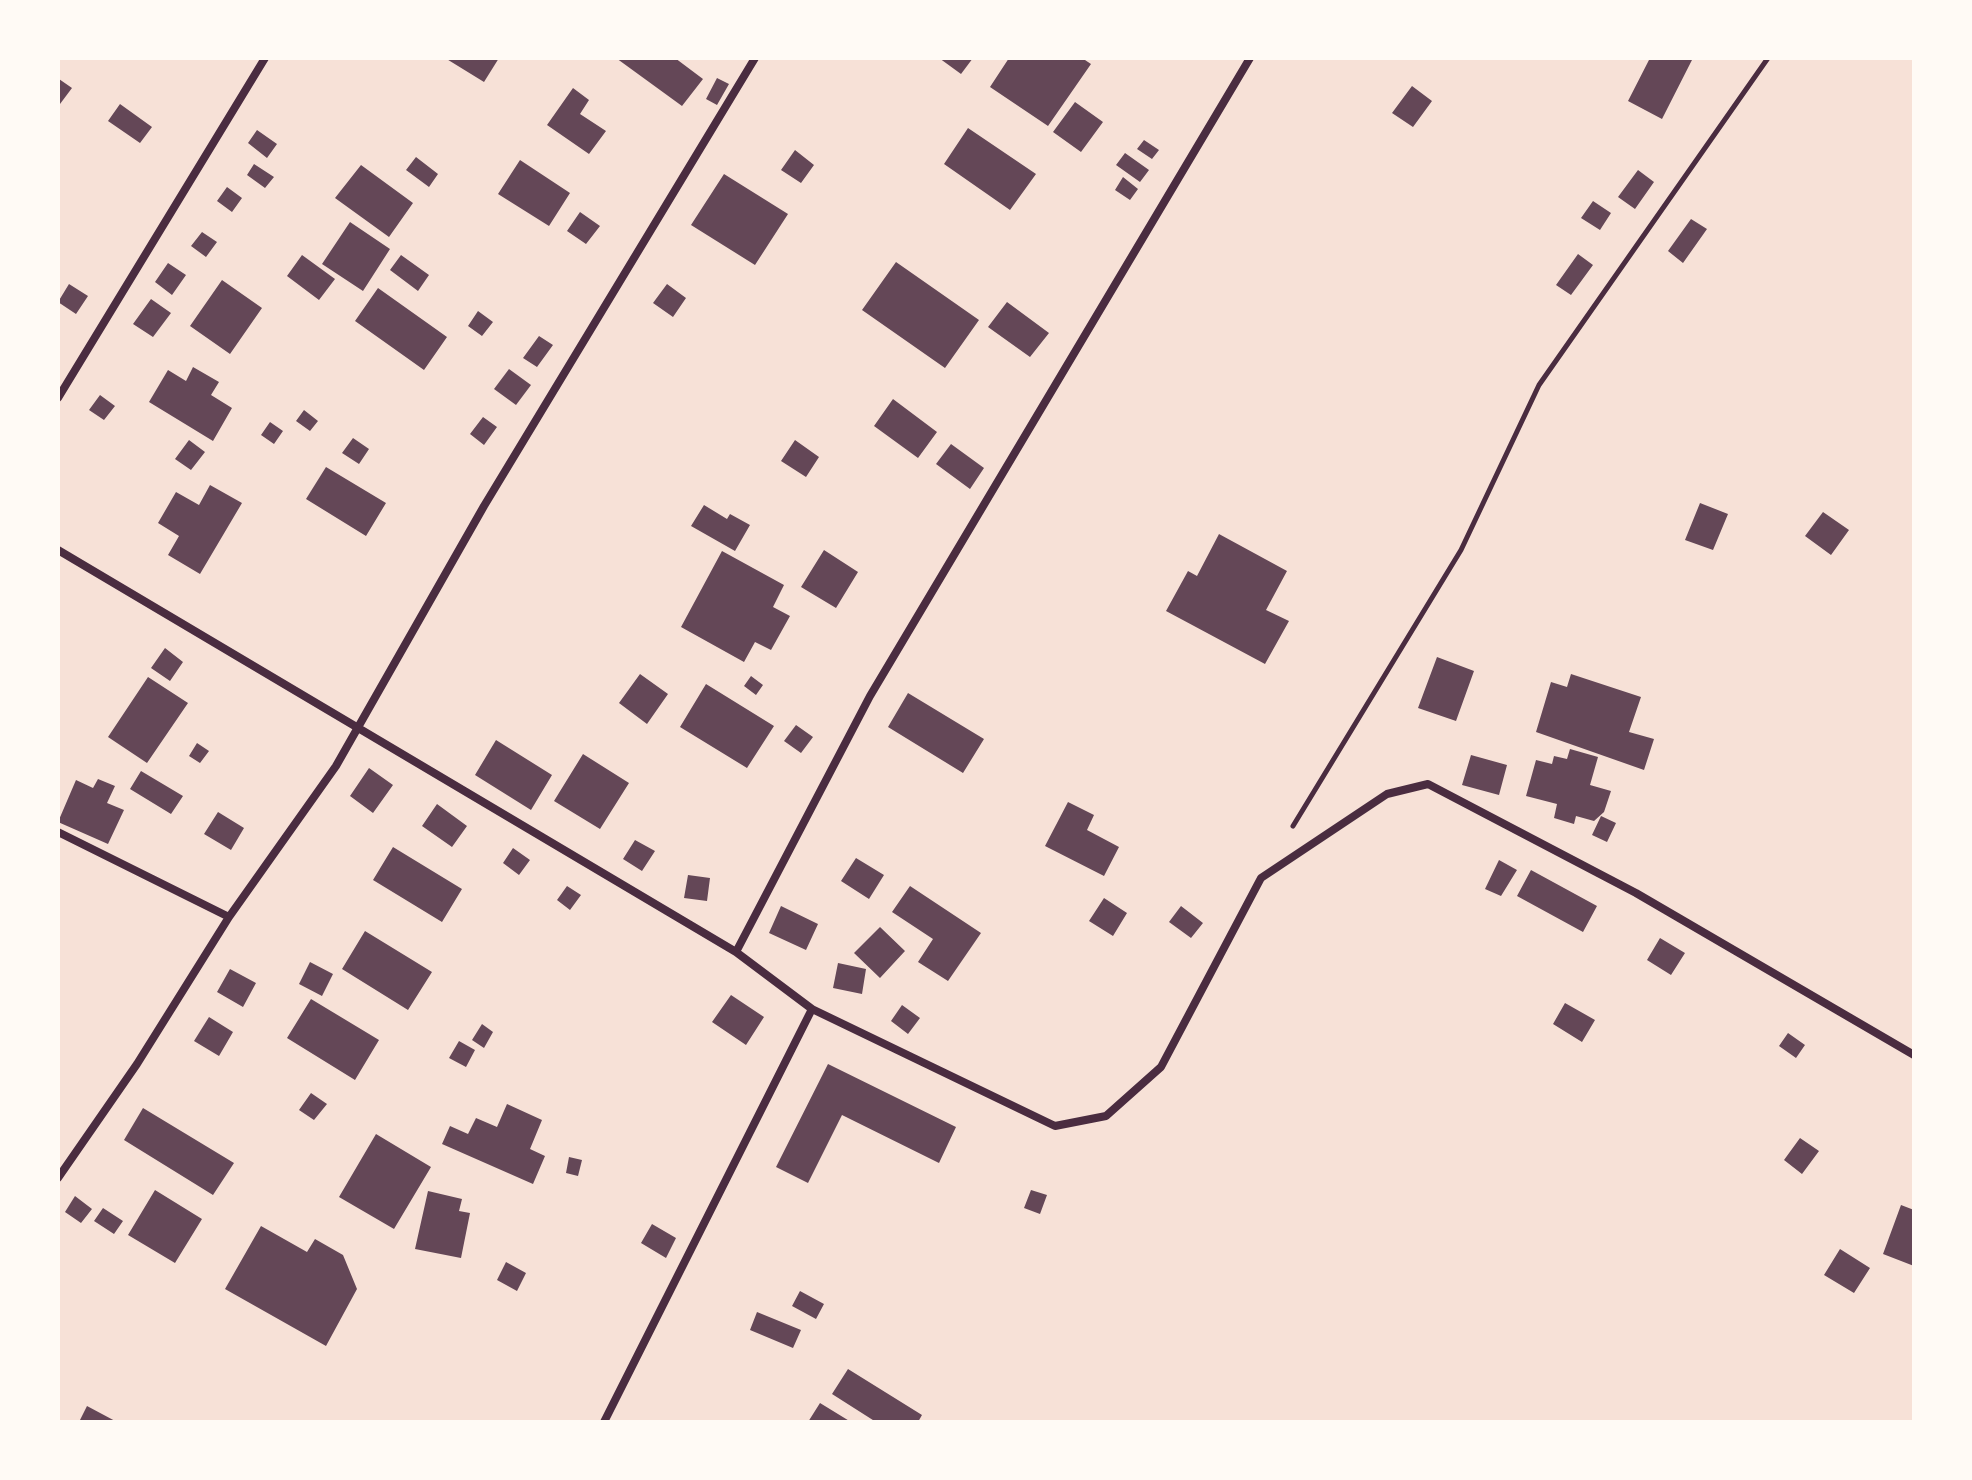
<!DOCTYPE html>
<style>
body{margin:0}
#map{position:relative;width:1972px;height:1480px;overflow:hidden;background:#f7e1d7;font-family:"PT Serif",serif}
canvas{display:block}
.frame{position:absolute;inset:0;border:60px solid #fffaf5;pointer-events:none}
</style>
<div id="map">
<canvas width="1972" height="1480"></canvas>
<div class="frame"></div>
</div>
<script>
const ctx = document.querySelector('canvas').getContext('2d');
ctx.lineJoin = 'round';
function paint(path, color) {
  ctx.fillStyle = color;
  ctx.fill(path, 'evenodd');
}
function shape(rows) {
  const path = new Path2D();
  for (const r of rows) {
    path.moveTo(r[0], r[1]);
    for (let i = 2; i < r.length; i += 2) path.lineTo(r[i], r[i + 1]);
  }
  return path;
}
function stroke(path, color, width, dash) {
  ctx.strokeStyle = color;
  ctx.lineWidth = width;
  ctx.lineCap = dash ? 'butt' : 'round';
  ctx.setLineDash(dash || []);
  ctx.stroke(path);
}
const building = shape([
 [445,58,499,58,484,82],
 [616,58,675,58,703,79,682,106],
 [939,58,973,58,961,74],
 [1009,58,1082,58,1091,64,1048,126,990,87],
 [1650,58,1693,58,1662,119,1628,101],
 [717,78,729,84,717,105,706,99],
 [59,79,72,88,60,104,58,102],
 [1412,86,1432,101,1413,127,1392,113],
 [573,88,589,100,580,114,606,131,589,154,547,125],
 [1075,102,1103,122,1081,152,1053,132],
 [120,104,152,127,140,143,108,121],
 [968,128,1036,174,1010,210,944,164],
 [257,130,277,144,267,158,248,143],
 [1144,140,1159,150,1152,159,1137,149],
 [795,150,814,165,801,183,781,170],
 [1125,153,1149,170,1140,182,1116,165],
 [416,157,438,174,429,187,406,170],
 [520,160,570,193,549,226,498,194],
 [254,164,274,177,265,188,247,175],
 [361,165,413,203,389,237,335,198],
 [1638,170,1654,182,1635,209,1618,197],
 [724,174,788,214,755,265,691,225],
 [1123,177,1138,189,1130,200,1115,190],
 [227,187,242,198,232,212,217,201],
 [1593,201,1611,213,1600,230,1581,218],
 [580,212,600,226,586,244,567,231],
 [1691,219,1707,229,1683,263,1668,251],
 [350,222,390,249,363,291,322,264],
 [202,232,217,242,206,257,191,246],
 [1578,254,1593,265,1571,295,1556,285],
 [302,255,335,279,319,300,287,276],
 [401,255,429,275,418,291,390,270],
 [896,262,979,320,945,368,862,310],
 [168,263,186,275,172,295,155,282],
 [222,280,262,308,230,354,190,326],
 [69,284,88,296,76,314,58,302],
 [667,284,686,298,673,317,653,303],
 [378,288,447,337,424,370,355,321],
 [151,299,171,313,153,337,133,324],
 [1007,302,1049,333,1030,357,988,327],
 [478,311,493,322,482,336,468,326],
 [539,336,553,345,537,367,523,358],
 [193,367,219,382,211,395,232,408,213,441,149,402,168,370,186,381],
 [509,369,531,385,516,405,494,389],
 [100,395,115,406,104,420,89,410],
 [893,399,937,432,918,458,874,426],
 [304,410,318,421,310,431,296,421],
 [483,417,497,427,484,445,470,434],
 [270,422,283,431,274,444,261,435],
 [353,438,369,449,359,464,342,453],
 [189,440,205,452,191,470,175,459],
 [795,440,819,457,806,477,781,461],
 [951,444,984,468,970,489,936,464],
 [326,467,386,503,366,536,306,499],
 [210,485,242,503,200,574,168,555,179,536,158,523,176,492,199,505],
 [1700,503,1728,514,1713,550,1685,540],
 [704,505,727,519,730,514,750,525,735,551,691,526],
 [1823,512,1849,530,1831,555,1805,536],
 [1219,534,1287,571,1266,610,1289,621,1265,664,1166,611,1188,571,1197,576],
 [824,550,858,572,836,608,801,587],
 [722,551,784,585,773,607,790,616,771,650,755,642,744,662,681,627],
 [165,648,183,662,170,681,151,668],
 [1437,657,1474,671,1456,721,1418,708],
 [640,674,668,694,647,724,619,703],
 [1571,674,1641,697,1629,732,1654,739,1644,770,1536,732,1551,682,1567,687],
 [751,676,763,685,756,695,744,686],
 [148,677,188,703,147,763,108,737],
 [706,684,774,726,747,768,680,727],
 [908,693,984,739,963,773,888,727],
 [796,725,813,737,801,753,784,741],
 [496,740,552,775,531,810,475,775],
 [197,743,209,751,200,763,189,756],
 [1570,749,1598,757,1590,785,1611,791,1604,812,1594,821,1576,816,1574,824,1554,818,1557,804,1526,796,1536,760,1552,764,1554,756,1567,759],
 [583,754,629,783,600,829,554,801],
 [1471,755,1507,765,1499,795,1462,785],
 [369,768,393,785,373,813,350,796],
 [141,771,183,796,171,814,130,789],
 [98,779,115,786,107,803,124,810,108,844,58,822,76,780,93,788],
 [1068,802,1094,815,1087,830,1119,847,1104,876,1045,846],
 [437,804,467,826,452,847,422,826],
 [218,812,244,828,231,850,204,834],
 [1601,816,1616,823,1607,842,1592,835],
 [635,840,655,851,642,871,623,859],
 [393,847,462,889,442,922,373,880],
 [513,848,530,860,519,875,503,863],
 [856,858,884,875,869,899,841,881],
 [1499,860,1517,870,1501,896,1485,889],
 [1531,870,1597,906,1583,932,1517,896],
 [688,875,710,878,707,901,684,898],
 [567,886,581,895,570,910,557,900],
 [910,886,981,933,948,981,918,962,933,939,892,912],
 [1104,898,1127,913,1113,936,1089,921],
 [781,906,818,924,806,950,769,933],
 [1181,906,1203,923,1191,938,1169,922],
 [880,927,905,951,880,978,854,953],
 [365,931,432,972,408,1010,342,969],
 [1660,938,1685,953,1671,975,1647,960],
 [310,962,333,974,322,996,299,984],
 [838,963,866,969,862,994,833,988],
 [230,969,256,983,243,1007,217,992],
 [731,995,764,1017,746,1045,712,1022],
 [311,999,379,1040,355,1080,287,1038],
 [1565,1003,1595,1020,1582,1042,1553,1024],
 [902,1005,920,1018,908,1034,891,1021],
 [209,1017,233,1032,219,1056,194,1041],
 [482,1024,493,1032,484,1048,472,1040],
 [1788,1033,1805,1045,1796,1058,1779,1046],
 [459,1041,475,1050,466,1067,449,1058],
 [828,1064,956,1127,939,1163,842,1115,808,1183,776,1167],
 [311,1093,327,1104,314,1120,299,1110],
 [507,1104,542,1120,530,1149,545,1156,533,1184,442,1144,450,1126,468,1134,476,1118,497,1127],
 [143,1108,234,1163,213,1195,124,1140],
 [376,1134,431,1167,394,1229,339,1197],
 [1800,1138,1819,1151,1802,1174,1784,1160],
 [569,1157,582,1160,578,1176,566,1173],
 [155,1190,202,1219,175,1263,128,1235],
 [1031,1190,1047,1195,1040,1214,1024,1208],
 [428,1191,462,1199,459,1211,470,1213,461,1258,415,1249],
 [75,1196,92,1209,81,1223,65,1212],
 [1901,1205,1914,1210,1914,1266,1883,1254],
 [103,1208,123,1221,114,1234,94,1221],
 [652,1224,676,1238,666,1258,641,1243],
 [261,1226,307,1252,315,1239,343,1255,357,1289,326,1346,225,1289],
 [1840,1249,1870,1268,1854,1293,1824,1275],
 [506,1262,526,1273,517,1291,497,1280],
 [800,1291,824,1304,816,1319,792,1306],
 [757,1312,801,1330,793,1348,750,1330],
 [848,1369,922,1415,918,1422,876,1422,832,1394],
 [820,1403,851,1422,808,1422],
 [87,1406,117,1422,79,1422]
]);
const path = shape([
 [1293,826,1461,550,1539,385,1768,58]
]);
const minor = shape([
 [58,398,265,58],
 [58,550,736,952,812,1009],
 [58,832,229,917],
 [736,952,870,696,1250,58],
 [58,1178,137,1064,229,917,336,766,484,506,755,58],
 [604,1422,812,1009,1055,1126,1106,1116,1161,1067,1261,878,1387,794,1428,784,1636,893,1914,1055]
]);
paint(building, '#644757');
stroke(path, '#4a2c40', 5);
stroke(minor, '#4a2c40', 8);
</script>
